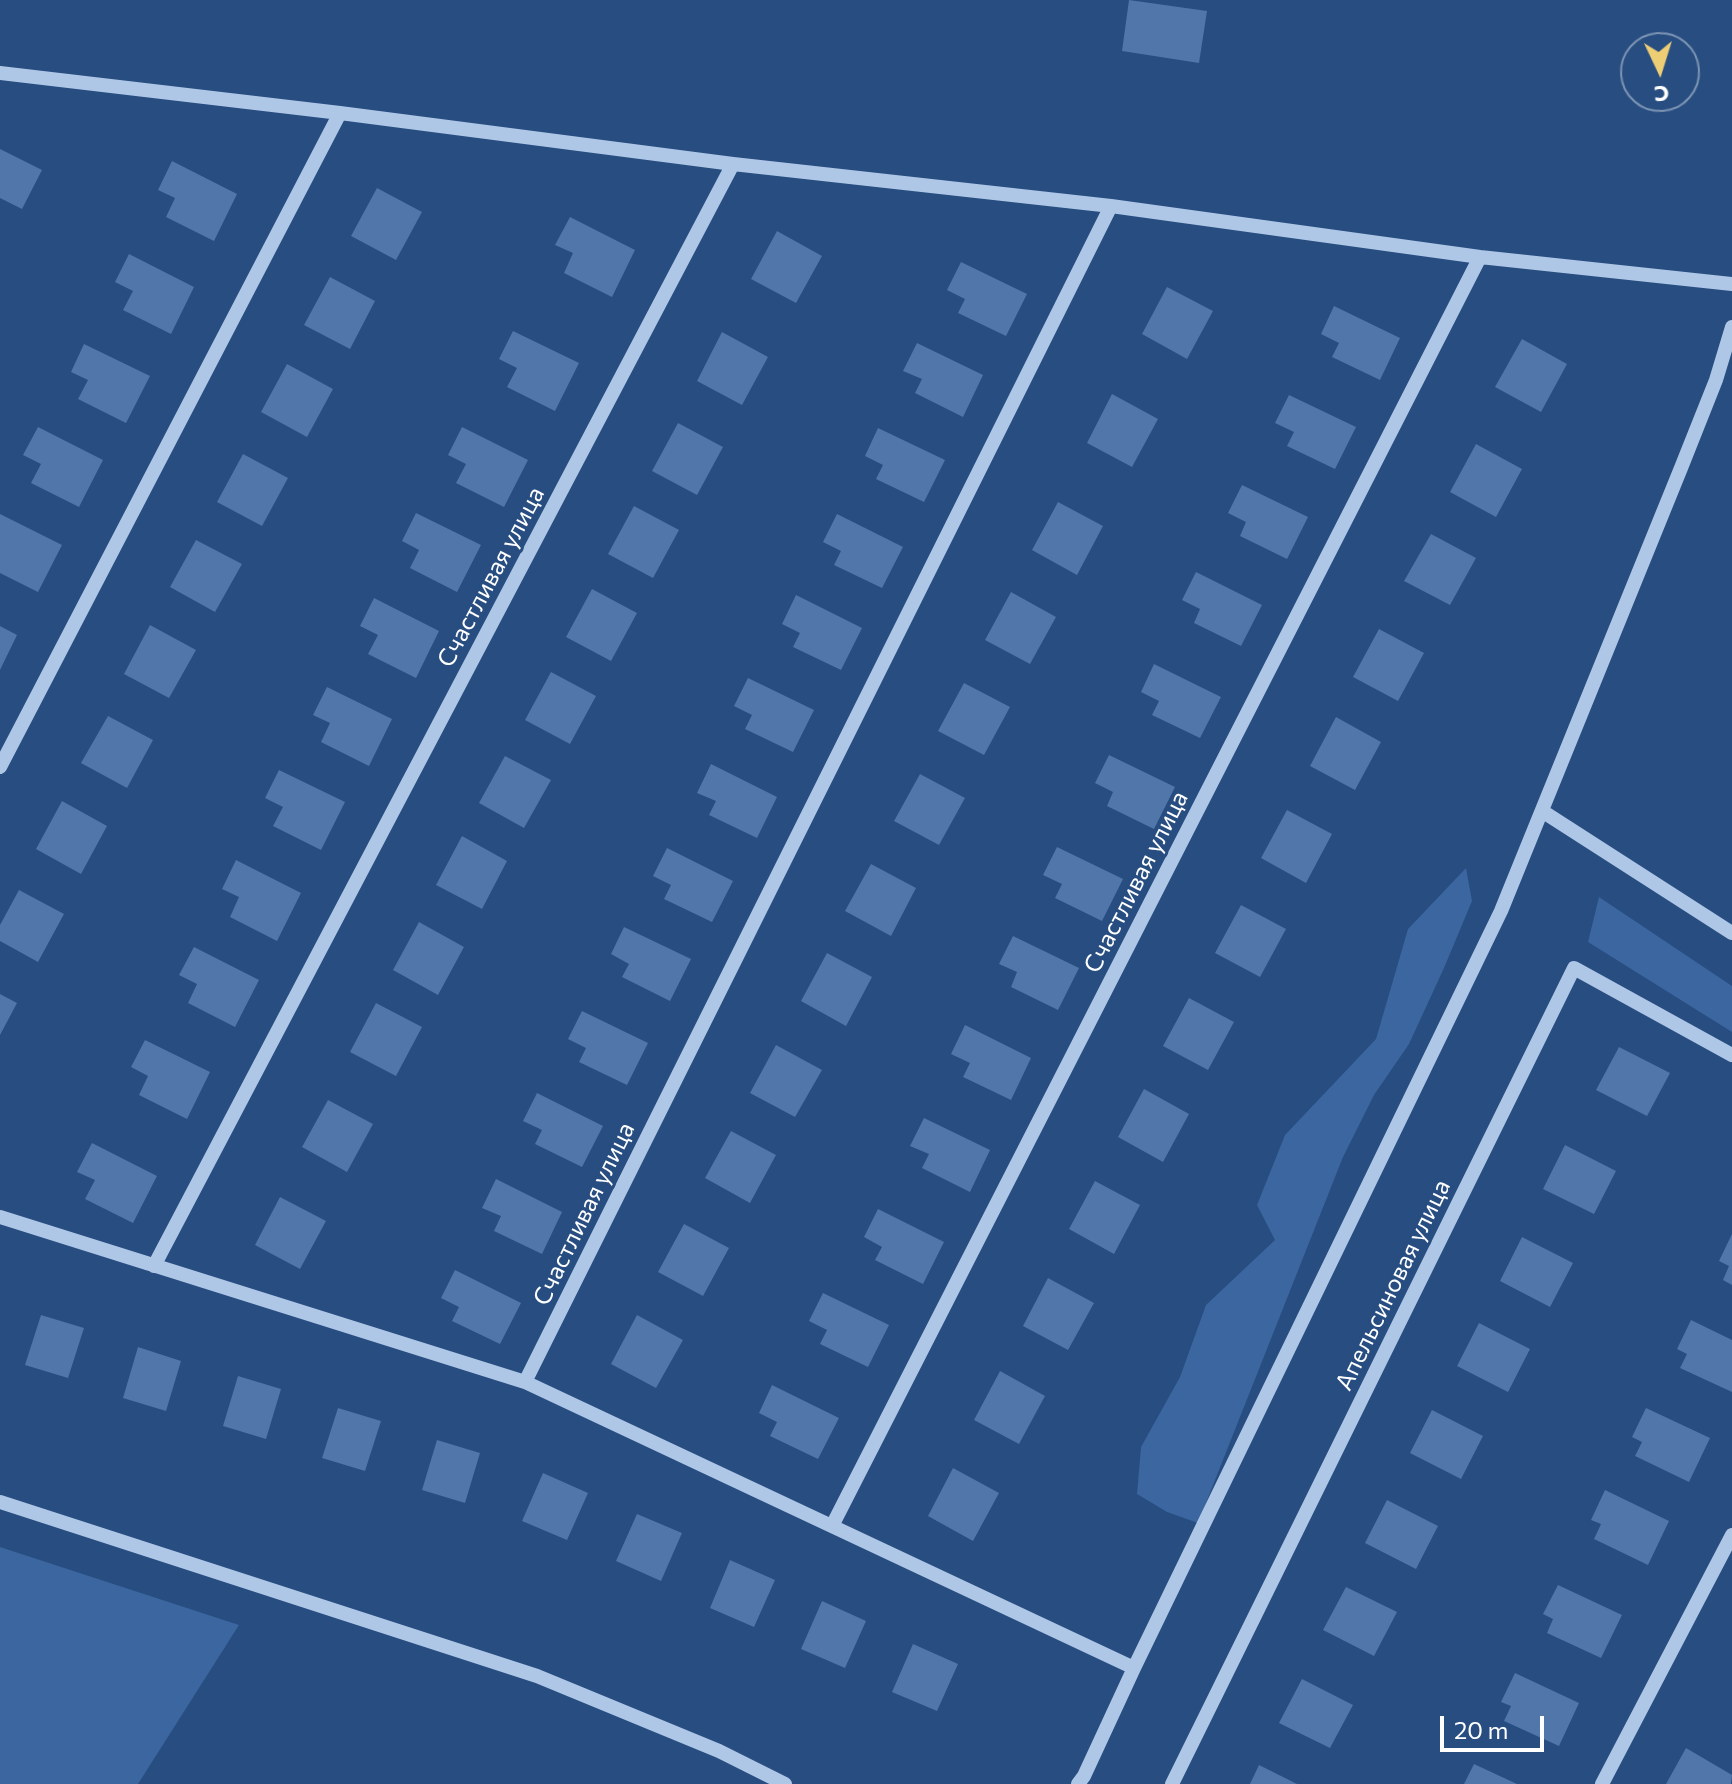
<!DOCTYPE html>
<meta charset="utf-8">
<style>
body{margin:0}
#map{position:relative;width:1732px;height:1784px;overflow:hidden;background:#274d81;font-family:Commissioner,sans-serif}
canvas{display:block}
.north{position:absolute;left:1620px;top:32px;width:80px;height:80px;box-sizing:border-box;background:#274d81;border:2px solid #7d94b3;border-radius:50%;rotate:176deg;font-size:22px;font-weight:700;line-height:32px;text-align:center;color:#fff}
.north::after{content:'';display:block;margin:auto;width:28px;height:36px;background:#eece75;clip-path:polygon(50% 0,100% 100%,50% 72%,0 100%)}
.scale{position:absolute;left:1440px;top:1716px;width:104px;height:36px;box-sizing:border-box;border:4px solid #fff;border-top:0;padding-left:10px;font-size:24px;line-height:28px;white-space:nowrap;color:#fff;-webkit-text-stroke:6px #274d81;paint-order:stroke}
</style>
<div id="map">
<canvas width="1732" height="1784"></canvas>
<div class="north">С</div>
<div class="scale">20 m</div>
</div>
<script>
const ctx = document.querySelector('canvas').getContext('2d');
ctx.lineJoin = 'round';
function paint(path, color) {
  ctx.fillStyle = color;
  ctx.fill(path, 'evenodd');
}
function shape(rows) {
  const path = new Path2D();
  for (const r of rows) {
    path.moveTo(r[0], r[1]);
    for (let i = 2; i < r.length; i += 2) path.lineTo(r[i], r[i + 1]);
  }
  return path;
}
function stroke(path, color, width, dash) {
  ctx.strokeStyle = color;
  ctx.lineWidth = width;
  ctx.lineCap = dash ? 'butt' : 'round';
  ctx.setLineDash(dash || []);
  ctx.stroke(path);
}
function drawText(font, color, halo, rows, align = 'center') {
  ctx.font = font + ' Commissioner,sans-serif';
  ctx.lineWidth = 6;
  ctx.setLineDash([]);
  ctx.textBaseline = 'middle';
  ctx.strokeStyle = halo;
  ctx.fillStyle = color;
  for (const [text, x, y, turn = 0] of rows) {
    ctx.save();
    ctx.translate(x, y);
    ctx.rotate((+turn || 0) * Math.PI / 180);
    ctx.textAlign = isNaN(turn) ? turn : align;
    if (halo) ctx.strokeText(text, 0, 0);
    ctx.fillText(text, 0, 0);
    ctx.restore();
  }
}
const green = shape([
 [1466,868,1472,901,1444,968,1409,1044,1374,1095,1343,1157,1198,1523,1167,1512,1137,1494,1141,1447,1180,1377,1206,1305,1275,1240,1257,1205,1285,1135,1376,1039,1408,929],
 [1599,897,1732,986,1732,1032,1588,942],
 [0,1547,239,1625,138,1784,0,1784]
]);
const building = shape([
 [1129,0,1207,11,1199,63,1122,51],
 [0,149,42,170,22,209,0,198],
 [172,161,237,194,214,241,166,217,175,198,158,190],
 [377,188,422,212,396,260,351,236],
 [570,217,635,250,612,297,564,273,573,253,555,245],
 [777,231,822,256,796,303,751,279],
 [129,254,194,287,171,334,123,310,133,291,115,282],
 [961,262,1027,294,1006,336,958,313,965,299,947,290],
 [330,277,375,301,350,349,304,325],
 [1167,287,1213,311,1187,359,1142,334],
 [1334,306,1400,338,1380,380,1332,357,1339,343,1321,334],
 [513,331,579,363,555,411,507,387,517,368,499,359],
 [722,332,768,357,742,405,697,381],
 [1522,339,1567,364,1541,412,1495,387],
 [917,343,983,375,963,417,915,393,922,379,903,371],
 [84,344,150,376,126,423,78,399,88,380,71,372],
 [287,364,333,389,307,437,261,412],
 [1112,394,1158,419,1132,467,1087,443],
 [1289,395,1356,427,1335,469,1287,446,1294,432,1275,423],
 [678,423,723,447,697,495,652,471],
 [38,427,103,460,79,507,31,483,41,464,23,455],
 [462,427,528,460,504,507,456,483,466,464,448,455],
 [878,428,945,460,924,502,876,479,883,465,865,456],
 [1476,444,1522,469,1496,517,1450,492],
 [243,454,288,478,262,526,217,502],
 [1242,485,1308,517,1287,559,1240,536,1246,522,1228,513],
 [1058,502,1103,526,1077,575,1032,550],
 [634,506,679,530,653,578,608,554],
 [416,513,481,545,457,592,410,568,419,550,402,541],
 [0,514,62,545,38,592,0,573],
 [837,514,903,547,882,588,834,565,841,551,823,542],
 [1431,534,1476,558,1450,605,1404,581],
 [196,540,242,564,215,612,170,587],
 [1196,572,1262,605,1241,646,1194,623,1200,609,1182,600],
 [592,589,637,613,611,661,566,637],
 [1011,592,1056,617,1030,664,985,640],
 [796,595,862,628,841,670,793,647,800,633,782,624],
 [374,598,439,631,416,678,368,654,378,635,360,626],
 [150,625,196,650,169,698,124,674],
 [0,626,17,635,0,670],
 [1379,629,1424,653,1398,701,1353,677],
 [1154,664,1221,697,1200,738,1152,715,1159,701,1141,692],
 [551,672,596,696,570,744,525,720],
 [748,678,814,710,793,752,745,729,752,715,734,706],
 [964,683,1010,707,984,755,938,731],
 [327,687,392,719,369,766,321,742,330,723,313,715],
 [108,716,153,740,127,788,81,763],
 [1336,717,1381,742,1355,790,1310,766],
 [1109,755,1175,787,1154,829,1107,806,1113,792,1095,783],
 [505,756,551,780,524,828,479,803],
 [711,764,777,797,757,838,709,815,716,801,697,793],
 [279,770,345,802,321,850,273,826,283,807,265,798],
 [920,774,965,798,939,845,894,821],
 [62,801,107,826,81,874,36,849],
 [1287,810,1332,834,1306,883,1261,858],
 [462,836,507,861,482,909,436,885],
 [1057,847,1123,879,1102,921,1055,898,1062,884,1043,875],
 [667,848,733,881,712,922,664,899,671,885,653,876],
 [236,860,301,893,277,941,230,917,239,897,222,889],
 [871,864,916,888,891,936,845,911],
 [19,890,64,914,38,962,0,941,0,925],
 [1241,905,1286,929,1260,977,1215,953],
 [419,922,464,947,438,995,393,970],
 [624,927,691,959,670,1001,622,977,629,964,611,954],
 [1013,936,1079,968,1058,1010,1011,987,1017,972,999,964],
 [194,947,259,980,235,1027,188,1003,197,984,179,975],
 [827,953,872,977,846,1026,801,1001],
 [0,994,17,1003,0,1035],
 [1189,998,1234,1022,1208,1070,1163,1046],
 [376,1003,422,1027,396,1076,350,1052],
 [582,1011,648,1043,627,1085,579,1062,586,1048,568,1039],
 [965,1025,1031,1058,1011,1100,963,1077,970,1063,951,1054],
 [145,1040,210,1072,187,1119,139,1095,148,1076,131,1067],
 [776,1045,822,1070,795,1117,750,1093],
 [1619,1047,1670,1073,1647,1116,1596,1090],
 [1144,1089,1189,1114,1163,1162,1118,1137],
 [537,1093,603,1126,582,1167,535,1144,542,1130,523,1121],
 [328,1100,373,1124,347,1172,302,1147],
 [924,1118,990,1150,970,1192,922,1168,929,1154,910,1146],
 [731,1131,776,1155,750,1203,705,1178],
 [92,1143,157,1176,133,1223,85,1199,95,1180,77,1172],
 [1565,1145,1616,1171,1594,1214,1543,1189],
 [496,1179,562,1212,542,1254,494,1231,501,1216,482,1208],
 [1095,1181,1140,1205,1114,1254,1069,1229],
 [280,1197,326,1221,300,1269,255,1245],
 [878,1209,944,1242,923,1284,875,1260,882,1247,864,1237],
 [684,1224,729,1248,703,1296,658,1272],
 [1732,1234,1732,1285,1723,1280,1729,1266,1719,1261],
 [1522,1237,1573,1263,1550,1307,1500,1281],
 [455,1270,521,1303,500,1344,452,1321,459,1307,441,1298],
 [1048,1278,1094,1303,1068,1350,1023,1326],
 [823,1293,889,1325,868,1367,820,1344,827,1330,809,1321],
 [41,1315,84,1328,68,1378,25,1365],
 [637,1315,683,1340,656,1388,611,1364],
 [1691,1320,1732,1340,1732,1392,1680,1368,1687,1354,1677,1349],
 [1479,1323,1530,1349,1508,1392,1457,1366],
 [138,1347,181,1361,166,1411,123,1398],
 [1000,1371,1045,1396,1019,1444,974,1420],
 [238,1376,281,1389,266,1439,223,1426],
 [772,1385,839,1418,818,1459,770,1436,777,1422,759,1413],
 [338,1408,381,1421,365,1471,322,1458],
 [1646,1408,1710,1438,1689,1482,1635,1456,1642,1442,1632,1437],
 [1432,1410,1483,1436,1461,1479,1410,1453],
 [437,1440,480,1453,465,1503,422,1490],
 [953,1468,999,1493,973,1541,928,1516],
 [543,1473,588,1493,567,1540,522,1521],
 [1605,1490,1669,1521,1648,1565,1594,1539,1601,1524,1591,1520],
 [1387,1500,1438,1526,1416,1569,1365,1543],
 [637,1514,682,1533,661,1581,616,1561],
 [730,1560,775,1580,754,1627,710,1608],
 [1558,1585,1622,1615,1601,1658,1547,1633,1553,1619,1543,1614],
 [1346,1587,1397,1612,1374,1656,1323,1630],
 [822,1601,866,1621,845,1668,801,1649],
 [913,1644,958,1664,937,1711,892,1692],
 [1515,1673,1579,1703,1559,1746,1504,1721,1511,1706,1501,1702],
 [1302,1679,1353,1705,1330,1748,1279,1723],
 [1686,1748,1732,1775,1731,1784,1666,1784],
 [1474,1764,1517,1784,1464,1784],
 [1259,1765,1297,1784,1250,1784]
]);
const minor = shape([
 [0,73,340,113,733,164,1111,206,1480,257,1732,284],
 [0,767,340,113],
 [1542,811,1732,933],
 [0,1217,525,1382,1134,1668],
 [154,1266,733,164],
 [525,1382,1111,206],
 [0,1502,537,1676,719,1751,785,1784],
 [832,1526,1480,257],
 [1078,1784,1084,1776,1134,1668,1501,911,1681,468,1716,380,1732,327],
 [1172,1784,1574,968,1732,1055],
 [1602,1784,1732,1535]
]);
const streetNames = [
 ["Счастливая улица",491,577,-62],
 ["Счастливая улица",1136,882,-63],
 ["Счастливая улица",584,1214,-64],
 ["Апельсиновая улица",1393,1285,-64]
];
paint(green, '#3c669f');
paint(building, '#5076aa');
stroke(minor, '#afc7e6', 14);
drawText('24px', '#fff', '#274d81', streetNames);
</script>
